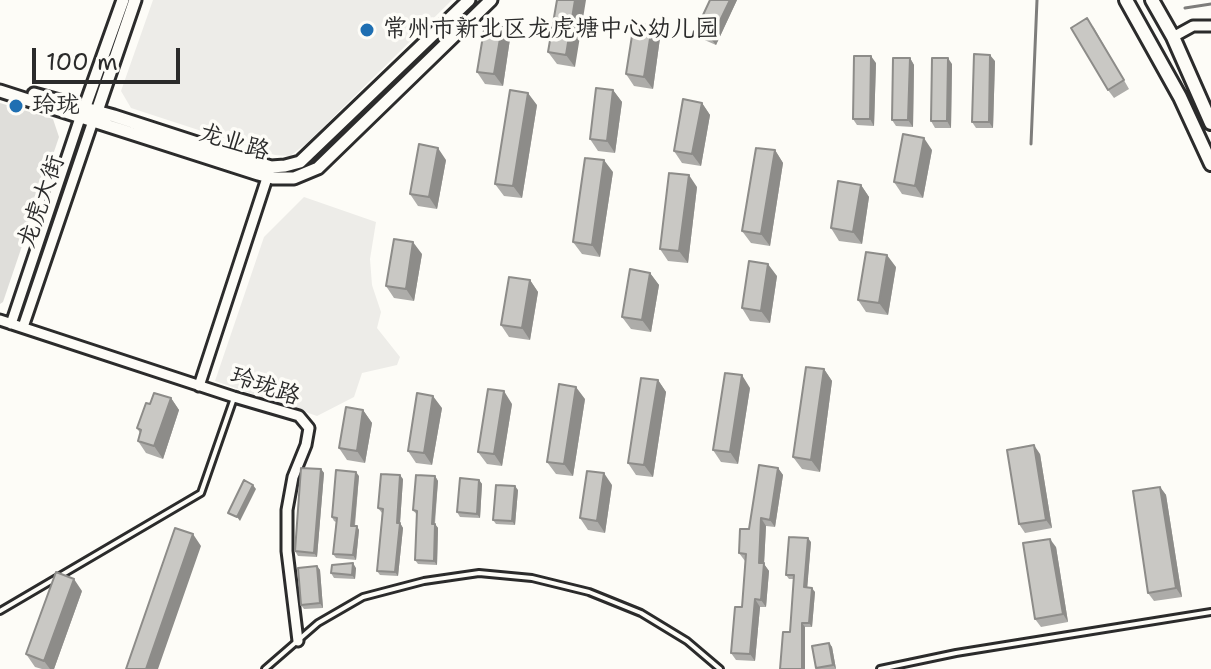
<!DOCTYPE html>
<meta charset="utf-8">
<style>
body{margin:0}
#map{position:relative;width:1211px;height:669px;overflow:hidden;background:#fdfcf7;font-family:"Shantell Sans",sans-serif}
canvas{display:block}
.scale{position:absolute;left:32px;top:48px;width:148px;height:36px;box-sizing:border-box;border:4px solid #2b2b2b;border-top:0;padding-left:10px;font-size:24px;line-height:28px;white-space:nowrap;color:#2b2b2b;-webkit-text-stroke:6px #fdfcf7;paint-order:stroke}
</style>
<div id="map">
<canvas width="1211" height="669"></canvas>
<div class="scale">100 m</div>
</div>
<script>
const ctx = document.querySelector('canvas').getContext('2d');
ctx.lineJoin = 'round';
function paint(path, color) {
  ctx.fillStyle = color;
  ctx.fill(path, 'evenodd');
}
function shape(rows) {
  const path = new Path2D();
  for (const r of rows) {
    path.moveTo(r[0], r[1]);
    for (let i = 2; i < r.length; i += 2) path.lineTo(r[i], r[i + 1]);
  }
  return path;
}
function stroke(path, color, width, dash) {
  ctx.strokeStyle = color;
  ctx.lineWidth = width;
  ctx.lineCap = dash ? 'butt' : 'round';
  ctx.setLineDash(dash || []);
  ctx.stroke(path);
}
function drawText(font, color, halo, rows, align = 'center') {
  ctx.font = font + ' "Shantell Sans","LXGW WenKai TC",sans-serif';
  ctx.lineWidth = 7;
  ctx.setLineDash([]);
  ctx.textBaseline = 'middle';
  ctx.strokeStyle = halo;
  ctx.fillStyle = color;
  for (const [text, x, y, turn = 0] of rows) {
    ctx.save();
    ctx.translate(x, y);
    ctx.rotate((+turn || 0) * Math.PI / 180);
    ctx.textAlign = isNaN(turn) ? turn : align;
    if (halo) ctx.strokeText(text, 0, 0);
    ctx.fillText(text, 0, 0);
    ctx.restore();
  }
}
const built = shape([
 [153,0,452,0,307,143,290,156,275,155,131,108,121,91],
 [304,197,376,222,370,259,372,285,381,312,377,328,400,357,397,365,362,373,354,397,317,416,215,381,264,237]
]);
const green = shape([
 [0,103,53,119,59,137,3,302,0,304]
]);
const stream = shape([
 [1185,8,1211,4],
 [1031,144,1037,0]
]);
const service = shape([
 [0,611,201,493,234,398],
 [265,669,318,623,363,597,424,581,479,573,532,578,589,592,641,613,687,641,720,669],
 [880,669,956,653,1211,612]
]);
const minor = shape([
 [1173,37,1193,26,1211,26],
 [0,320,234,397,299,416,309,428,306,445,293,477,287,510,287,551,298,641],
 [11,324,80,118],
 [23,327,93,121],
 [199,386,269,172]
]);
const tertiary = shape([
 [0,91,258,174,273,178,294,178,318,168,491,0],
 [34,94,114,116,271,167,285,166,300,162,469,0],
 [83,112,123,0],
 [95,117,135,0]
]);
const secondary = shape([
 [1126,0,1180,97,1211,164],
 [1152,0,1173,37,1211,123]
]);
const wall = shape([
 [557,0,575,67,557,64,548,52],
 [710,0,737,0,716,45,700,38,695,32],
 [1093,26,1129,89,1114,98,1108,90],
 [660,38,653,89,634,86,626,74],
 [510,39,503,86,485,84,477,72],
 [910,58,914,65,913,127,896,126,892,120],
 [995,61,993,128,976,128,972,122],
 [876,63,874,126,857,125,853,119],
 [952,64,951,128,935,128,931,121],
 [613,90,622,102,615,153,598,151,590,139],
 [702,103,710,115,701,166,682,163,674,151],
 [537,105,522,198,504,196,495,184],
 [775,150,783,163,770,246,751,243,742,231],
 [932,150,923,198,902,194,894,182],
 [446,160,437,209,418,206,410,194],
 [613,172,600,257,582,254,573,242],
 [861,185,869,197,862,244,839,241,831,228],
 [697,187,688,263,668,261,660,249],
 [422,254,414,301,394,298,386,286],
 [896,267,888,315,866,312,858,300],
 [650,273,659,285,651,332,631,329,622,317],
 [777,276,770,323,750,321,742,308],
 [530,280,538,292,530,340,509,337,501,325],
 [824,369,832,381,820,472,802,469,793,457],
 [658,380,666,392,653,477,636,475,628,463],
 [750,388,738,464,721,462,713,450],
 [171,398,179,410,163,459,146,453,138,441,140,433,137,428,150,404],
 [585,399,573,476,556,474,547,462],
 [512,404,502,466,487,464,478,452],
 [442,408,432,465,416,463,408,451],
 [363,410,372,423,365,463,347,460,339,448],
 [1040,454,1052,528,1025,533,1019,524],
 [778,468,783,475,775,527,766,526,764,564,769,571,766,607,760,607,755,661,736,660,731,653,742,607,745,561,739,553],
 [321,469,324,473,317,557,298,556,295,551],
 [359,476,355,526,359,530,356,560,336,558,333,554,336,522,334,521,332,517],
 [435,476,438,481,435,524,438,528,437,565,418,564,415,560,417,515,413,510],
 [403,479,400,523,403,528,398,576,380,575,377,571,382,513,378,508],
 [479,480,482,484,480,518,460,517,457,512],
 [612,485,605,533,588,530,580,518],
 [1160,487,1166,495,1182,597,1154,601,1148,593],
 [518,490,515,525,496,524,493,520],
 [811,542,807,587,815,592,812,627,805,627,805,669,780,669,790,632,794,579,789,579,786,575],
 [1056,547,1068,622,1041,627,1035,619],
 [317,566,320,570,323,608,304,609,301,605],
 [356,568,355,579,334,578,331,573],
 [82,591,54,669,42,669,35,667,26,654],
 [829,643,832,647,836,669,816,669]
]);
const shadedWall = shape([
 [575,0,586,0,575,67,566,55],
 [730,0,737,0,716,45,711,39],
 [652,26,660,38,653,89,644,77],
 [502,27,510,39,503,86,494,74],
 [990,55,995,61,993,128,989,122],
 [871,56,876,63,874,126,870,119],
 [910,58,914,65,913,127,908,120],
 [948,58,952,64,951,128,947,121],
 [613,90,622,102,615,153,607,141],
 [528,93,537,105,522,198,513,186],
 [702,103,710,115,701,166,692,154],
 [924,138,932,150,923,198,915,186],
 [438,148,446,160,437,209,429,197],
 [775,150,783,163,770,246,761,234],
 [604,160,613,172,600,257,592,245],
 [689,175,697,187,688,263,679,251],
 [861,185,869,197,862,244,853,232],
 [413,242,422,254,414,301,406,289],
 [887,255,896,267,888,315,879,303],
 [768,264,777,276,770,323,761,311],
 [650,273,659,285,651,332,642,320],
 [530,280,538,292,530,340,522,328],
 [824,369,832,381,820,472,811,460],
 [742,375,750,388,738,464,730,452],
 [658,380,666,392,653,477,644,465],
 [576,387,585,399,573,476,564,464],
 [504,391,512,404,502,466,494,454],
 [433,396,442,408,432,465,424,453],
 [171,398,179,410,163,459,154,446],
 [363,410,372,423,365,463,357,451],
 [1034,445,1040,454,1052,528,1046,520],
 [778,468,783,475,775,527,770,520],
 [321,469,324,473,317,557,314,553],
 [356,472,359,476,354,530,351,526],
 [604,473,612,485,605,533,597,521],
 [400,475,403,479,400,523,403,528,398,576,395,572,397,523],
 [435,476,438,481,434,528,432,524],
 [479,480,482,484,480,518,477,514],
 [253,485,256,489,240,521,237,517],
 [515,486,518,490,515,525,512,521],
 [1160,487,1166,495,1182,597,1176,588],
 [761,518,766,526,764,564,769,571,766,607,761,600,759,563],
 [435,524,438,528,437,565,434,561],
 [357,526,359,530,356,560,353,555],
 [193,534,201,546,158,669,146,669],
 [808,538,811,542,807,591,804,587],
 [1050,539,1056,547,1068,622,1063,614],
 [353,563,356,568,355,579,352,575],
 [317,566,320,570,323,608,320,603],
 [74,579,82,591,54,669,50,669,44,661],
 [812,588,815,592,812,627,809,623],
 [755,599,760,607,755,661,750,654],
 [802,623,805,627,805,669,802,669],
 [829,643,832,647,836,669,833,665]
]);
const building = shape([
 [557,0,575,0,566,55,548,52,557,0],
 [710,0,730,0,711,39,695,32,710,0],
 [1087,18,1124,80,1108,90,1071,28,1087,18],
 [634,23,652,26,644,77,626,74,634,23],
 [485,24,502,27,494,74,477,72,485,24],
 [974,54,990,55,989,122,972,122,974,54],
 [854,56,871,56,870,119,853,119,854,56],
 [893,58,910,58,908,120,892,120,893,58],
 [932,58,948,58,947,121,931,121,932,58],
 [596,88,613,90,607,141,590,139,596,88],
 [510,90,528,93,513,186,495,184,510,90],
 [683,99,702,103,692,154,674,151,683,99],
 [903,134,924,138,915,186,894,182,903,134],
 [419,144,438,148,429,197,410,194,419,144],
 [756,148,775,150,761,234,742,231,756,148],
 [585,158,604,160,592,245,573,242,585,158],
 [669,173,689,175,679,251,660,249,669,173],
 [838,181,861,185,853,232,831,228,838,181],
 [394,239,413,242,406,289,386,286,394,239],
 [866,252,887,255,879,303,858,300,866,252],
 [749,261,768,264,761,311,742,308,749,261],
 [630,269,650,273,642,320,622,317,630,269],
 [509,277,530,280,522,328,501,325,509,277],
 [806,367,824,369,811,460,793,457,806,367],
 [725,373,742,375,730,452,713,450,725,373],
 [641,378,658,380,644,465,628,463,641,378],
 [559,384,576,387,564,464,547,462,559,384],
 [488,389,504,391,494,454,478,452,488,389],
 [154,393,171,398,154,446,138,441,141,430,137,428,146,403,150,404,154,393],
 [417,393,433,396,424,453,408,451,417,393],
 [346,407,363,410,357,451,339,448,346,407],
 [1034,445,1046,520,1019,524,1007,450,1034,445],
 [759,465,778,468,770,520,761,518,759,563,764,563,761,600,755,599,750,654,731,653,735,607,742,607,746,554,739,553,740,529,749,529,759,465],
 [301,468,321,469,314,553,295,551,301,468],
 [336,470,356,472,351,526,357,526,353,555,333,554,337,518,332,517,336,470],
 [587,471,604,473,597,521,580,518,587,471],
 [381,474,400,475,397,523,400,523,395,572,377,571,383,509,378,508,381,474],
 [416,475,435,476,432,524,435,524,434,561,415,560,417,511,413,510,416,475],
 [460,478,479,480,477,514,457,512,460,478],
 [244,480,253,485,237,517,228,513,244,480],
 [496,485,515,486,512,521,493,520,496,485],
 [1160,487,1176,588,1148,593,1133,491,1160,487],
 [175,528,193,534,146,669,126,669,175,528],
 [789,537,808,538,804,587,812,588,809,623,802,623,802,669,780,669,783,632,790,632,794,575,786,575,789,537],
 [1050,539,1063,614,1035,619,1023,543,1050,539],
 [353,563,352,575,331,573,332,565,353,563],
 [317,566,320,603,301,605,298,568,317,566],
 [56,572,74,579,44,661,26,654,56,572],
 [829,643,833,665,816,668,812,646,829,643]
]);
const markers = [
 [367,30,8,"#1f6fb2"],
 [16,106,8,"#1f6fb2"]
];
const poiNames = [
 ["常州市新北区龙虎塘中心幼儿园",383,30],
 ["玲珑",32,106]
];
const streetNames = [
 ["龙业路",234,143,17],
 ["龙虎大街",42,202,-71],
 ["玲珑路",265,387,19]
];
paint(built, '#edece8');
paint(green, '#dfdeda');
stroke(stream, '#7e7d7b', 3);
stroke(service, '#2b2b2b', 10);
stroke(minor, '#2b2b2b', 15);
stroke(tertiary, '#2b2b2b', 17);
stroke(secondary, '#2b2b2b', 18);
stroke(service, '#fdfcf7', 4);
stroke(minor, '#fdfcf7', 9);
stroke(tertiary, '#fdfcf7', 11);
stroke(secondary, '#fdfcf7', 12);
paint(wall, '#adaca9');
paint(shadedWall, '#8d8c89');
paint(building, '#c9c8c4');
stroke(building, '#8d8c89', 2);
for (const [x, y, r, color] of markers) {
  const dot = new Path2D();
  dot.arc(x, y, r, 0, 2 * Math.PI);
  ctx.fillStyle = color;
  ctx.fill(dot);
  stroke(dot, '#fdfcf7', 3);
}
drawText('24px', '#2b2b2b', '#fdfcf7', poiNames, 'left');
drawText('24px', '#2b2b2b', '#fdfcf7', streetNames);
</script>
